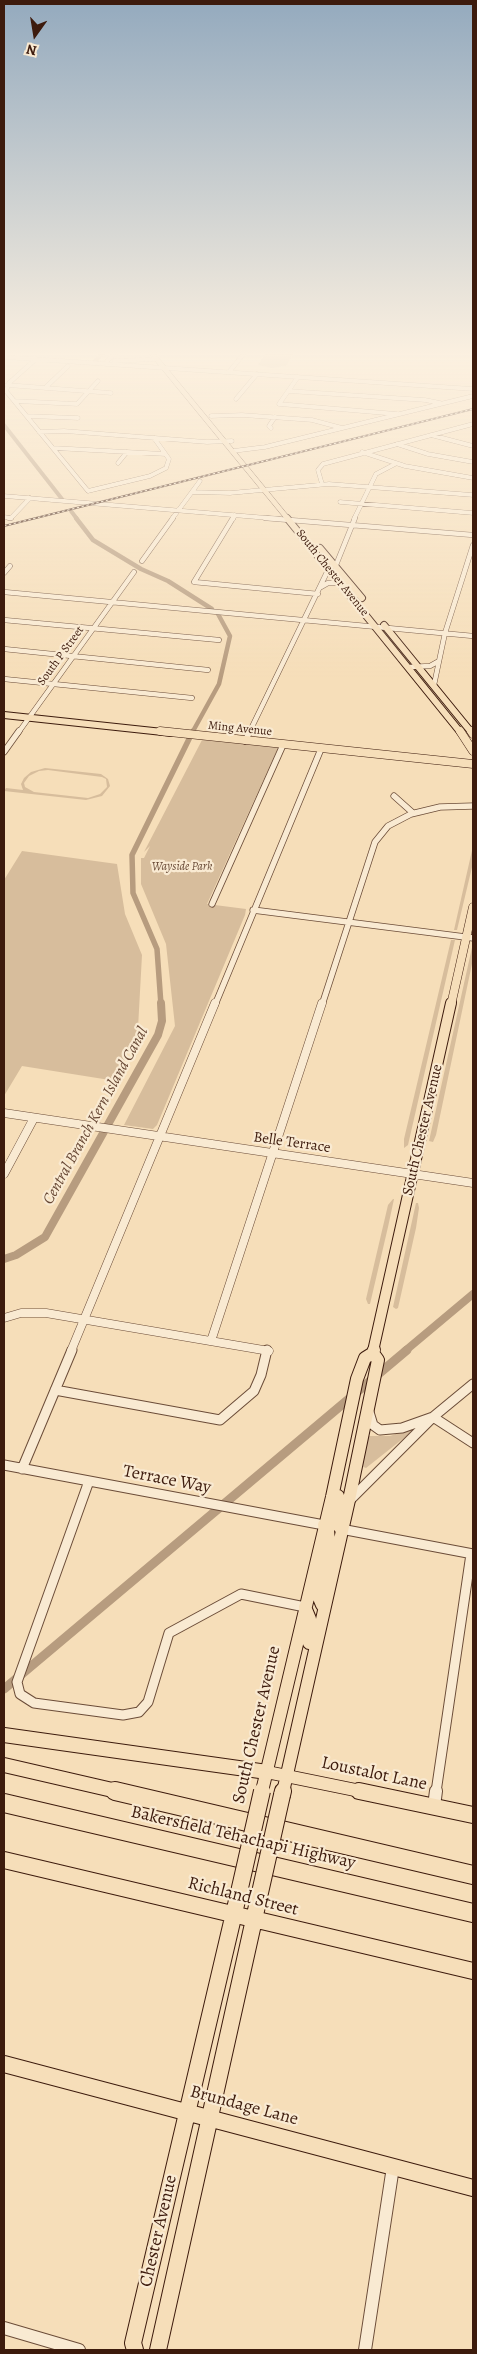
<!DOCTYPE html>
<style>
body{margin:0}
#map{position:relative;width:477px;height:2354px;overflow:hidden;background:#f6deb9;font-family:Alegreya,serif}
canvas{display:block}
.frame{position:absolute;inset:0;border:5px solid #3d1b0d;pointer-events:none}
.north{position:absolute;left:10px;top:10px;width:50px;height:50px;-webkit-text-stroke:4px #f9ead2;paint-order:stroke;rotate:193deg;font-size:14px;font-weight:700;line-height:20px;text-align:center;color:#3d1b0d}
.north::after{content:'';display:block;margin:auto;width:18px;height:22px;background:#3d1b0d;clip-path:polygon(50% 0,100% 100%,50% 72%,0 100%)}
</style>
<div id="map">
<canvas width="477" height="2354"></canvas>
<div class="frame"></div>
<div class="north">N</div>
</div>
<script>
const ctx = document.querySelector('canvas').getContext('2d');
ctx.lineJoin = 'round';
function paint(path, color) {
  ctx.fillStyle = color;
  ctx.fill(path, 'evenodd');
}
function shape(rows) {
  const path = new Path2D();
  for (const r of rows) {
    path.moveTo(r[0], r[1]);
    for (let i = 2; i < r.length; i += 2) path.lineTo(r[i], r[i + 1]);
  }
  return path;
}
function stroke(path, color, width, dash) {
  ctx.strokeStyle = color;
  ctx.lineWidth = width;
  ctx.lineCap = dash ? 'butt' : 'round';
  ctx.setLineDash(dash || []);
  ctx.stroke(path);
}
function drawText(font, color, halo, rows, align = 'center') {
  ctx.font = font + ' Alegreya,serif';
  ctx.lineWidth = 4.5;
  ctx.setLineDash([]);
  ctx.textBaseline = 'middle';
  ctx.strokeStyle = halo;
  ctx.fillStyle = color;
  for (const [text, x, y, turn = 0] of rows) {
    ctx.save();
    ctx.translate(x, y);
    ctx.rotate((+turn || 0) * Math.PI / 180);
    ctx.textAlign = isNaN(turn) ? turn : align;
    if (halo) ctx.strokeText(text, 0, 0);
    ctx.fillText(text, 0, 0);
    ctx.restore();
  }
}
const green = shape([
 [267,351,295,351,286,366,272,368,258,365],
 [202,740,278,748,207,904,246,909,245,915,157,1125,153,1129,124,1125,175,1026,166,944,141,884,141,858,144,858,150,846,144,852],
 [45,768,101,774,108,779,110,786,102,796,86,800,4,791,6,788,23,790,21,784,24,778,31,772],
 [48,770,102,777,106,779,107,787,100,794,88,798,34,792,25,787,24,783,29,776,39,771],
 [473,846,473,863,457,930,454,930],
 [22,851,117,864,125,914,142,955,138,1028,116,1081,22,1066,4,1096,4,880],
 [451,940,455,940,408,1145,404,1148,404,1139],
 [473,943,473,959,436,1135,433,1142,429,1141],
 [393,1199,394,1199,388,1227,370,1304,368,1304,366,1299,388,1205],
 [416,1203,418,1203,419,1208,416,1228,398,1308,396,1309,393,1307],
 [419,1426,366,1468,361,1466,368,1436,390,1436]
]);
const canalFar4 = shape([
 [95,361,105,351],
 [4,425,62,499],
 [71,511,77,519]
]);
const canalFar3 = shape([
 [76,518,93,540,141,569,168,581,212,609],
 [192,733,219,684,230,636,218,614]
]);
const canalFar2 = shape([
 [192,733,193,731],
 [161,1005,157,949,133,893,132,855,190,737]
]);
const canalFar1 = shape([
 [4,1259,16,1255,45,1237,158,1035,162,1021,161,1003],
 [405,1351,473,1294]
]);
const canal = shape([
 [4,1689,407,1350]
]);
const minorFar5 = shape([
 [221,351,245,352],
 [4,357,473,389],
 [36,359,9,383,6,391,88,491,150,476,166,468,169,459,154,438],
 [107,361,118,351],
 [114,361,157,359],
 [229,372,246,351],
 [7,385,111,393],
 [45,388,68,366],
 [288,391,425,400,440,403],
 [236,399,257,374],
 [14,401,77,404,98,381],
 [279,404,397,414],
 [279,404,298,377],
 [27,416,78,418],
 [211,416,242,415,312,420,342,428],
 [271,428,269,426,275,417],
 [39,432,64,431,207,442,232,441],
 [431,435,473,446],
 [397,444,428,454,473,462],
 [53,448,165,454],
 [233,451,265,447,473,396],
 [362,452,405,466,473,478],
 [118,463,127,452],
 [322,484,318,470,323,464,473,424],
 [192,492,230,493,329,484,473,495],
 [4,496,280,519],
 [340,502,473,513],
 [4,517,11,518,30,498],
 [172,519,200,481],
 [233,519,235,515],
 [354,519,376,474,395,464]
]);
const minorFar4 = shape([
 [9,518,11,518],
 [233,518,194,582,318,594],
 [265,518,473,535],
 [142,561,173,518],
 [336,565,355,518],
 [4,573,10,566],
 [321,587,328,583,343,583,361,597],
 [4,592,473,636],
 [4,620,219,640],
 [4,649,208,670],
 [410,667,430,666,439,661],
 [4,679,192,698],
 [434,685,445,633,473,545],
 [18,733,134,572],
 [249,733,329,568]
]);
const minorFar3 = shape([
 [245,741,250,731],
 [4,752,19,731],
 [394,796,413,813],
 [212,904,283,745],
 [253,910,473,938],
 [215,1005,321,749],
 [322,1005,375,842,388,826,411,814,440,807,473,806]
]);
const minorFar2 = shape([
 [4,1113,473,1183],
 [4,1174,34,1118],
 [4,1318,21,1313,46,1313,269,1351],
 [211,1341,322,1003],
 [71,1351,215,1003]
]);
const minorFar1 = shape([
 [55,1390,220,1420,254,1391,261,1375,267,1350],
 [369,1412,373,1425,380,1430,402,1428,433,1417,473,1443],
 [4,1465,324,1525],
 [22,1469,72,1350],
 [89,1481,17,1682,20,1694,34,1703,123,1715,139,1712,148,1702,169,1633,241,1594,305,1607],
 [351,1499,433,1417,473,1384],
 [341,1529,473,1554],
 [436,1792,471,1554]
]);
const minor = shape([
 [434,1806,436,1791],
 [4,2328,79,2350],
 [365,2350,393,2167]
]);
const majorFar5 = shape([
 [150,351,288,519]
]);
const majorFar4 = shape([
 [287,518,461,733],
 [320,548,362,598],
 [384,625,472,733],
 [4,715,172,733]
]);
const majorFar3 = shape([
 [160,731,473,764],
 [460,731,473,751],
 [471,731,473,734],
 [451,1005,473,907]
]);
const majorFar2 = shape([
 [373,1351,451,1003]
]);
const majorFar1 = shape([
 [338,1496,336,1523,341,1529],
 [322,1605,319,1598,329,1542,328,1530,324,1525],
 [305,1607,310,1619,309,1643],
 [267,1772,365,1792],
 [262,1791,332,1497,357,1379,365,1358,373,1353],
 [283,1792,349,1500,378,1360,373,1353,374,1350]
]);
const major = shape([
 [359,1791,473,1815],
 [282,1795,283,1791],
 [4,1860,473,1971],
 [4,2064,473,2188],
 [135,2350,133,2343,239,1892],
 [158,2350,259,1897]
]);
const highwayFar1 = shape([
 [4,1735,267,1772],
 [4,1765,121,1792]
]);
const highway = shape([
 [115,1791,473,1875],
 [4,1803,473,1913]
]);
const rail = shape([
 [4,526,473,409]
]);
const majorBridge = shape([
 [239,1892,262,1791],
 [259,1897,282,1795]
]);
const farStreetnames = [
 ["South Chester Avenue",332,573,51],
 ["South P Street",61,656,-54],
 ["Ming Avenue",240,729,6]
];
const farParknames = [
 ["Wayside Park",182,867]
];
const streetNames = [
 ["South Chester Avenue",423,1130,-77],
 ["Belle Terrace",292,1143,8]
];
const waterNames = [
 ["Central Branch Kern Island Canal",96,1116,-61]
];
const nearStreetnames = [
 ["Terrace Way",167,1480,11],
 ["South Chester Avenue",257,1725,-77],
 ["Loustalot Lane",374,1774,12],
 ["Bakersfield Tehachapi Highway",243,1838,13],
 ["Richland Street",243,1897,14],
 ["Brundage Lane",244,2106,15],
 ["Chester Avenue",159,2231,-77]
];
paint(green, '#d7bd9c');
stroke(canalFar4, '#b79c7f', 4);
stroke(canalFar3, '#b79c7f', 4.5);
stroke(canalFar2, '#b79c7f', 5.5);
stroke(canalFar1, '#b79c7f', 8);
stroke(canal, '#b79c7f', 9);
stroke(minorFar5, '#6b4c38', 4.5);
stroke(minorFar4, '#6b4c38', 5.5);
stroke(minorFar3, '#6b4c38', 7);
stroke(minorFar2, '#6b4c38', 9);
stroke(minorFar1, '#6b4c38', 11);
stroke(minor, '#6b4c38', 14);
stroke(majorFar5, '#3d1b0d', 5.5);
stroke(majorFar4, '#3d1b0d', 8);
stroke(majorFar3, '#3d1b0d', 9);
stroke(majorFar2, '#3d1b0d', 12);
stroke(majorFar1, '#3d1b0d', 14);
stroke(major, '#3d1b0d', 18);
stroke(highwayFar1, '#3d1b0d', 16);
stroke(highway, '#3d1b0d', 20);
stroke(minorFar5, '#f9ead2', 4);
stroke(minorFar4, '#f9ead2', 4.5);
stroke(minorFar3, '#f9ead2', 5.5);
stroke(minorFar2, '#f9ead2', 8);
stroke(minorFar1, '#f9ead2', 9);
stroke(minor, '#f9ead2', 12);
stroke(majorFar5, '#f6deb9', 5);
stroke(majorFar4, '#f6deb9', 6);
stroke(majorFar3, '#f6deb9', 8);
stroke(majorFar2, '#f6deb9', 10);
stroke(majorFar1, '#f6deb9', 12);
stroke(major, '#f6deb9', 16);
stroke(highwayFar1, '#f6deb9', 14);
stroke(highway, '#f6deb9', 18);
stroke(rail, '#3d1b0d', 2);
stroke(rail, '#f9ead2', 1, [2.5]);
stroke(majorBridge, '#3d1b0d', 18, []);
stroke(majorBridge, '#f6deb9', 16);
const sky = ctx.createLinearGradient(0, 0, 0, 680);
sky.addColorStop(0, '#94aabe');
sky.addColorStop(0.52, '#fbf0e0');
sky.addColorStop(1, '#fbf0e000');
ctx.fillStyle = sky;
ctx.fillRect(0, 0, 477, 680);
drawText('12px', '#3d1b0d', '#f9ead2', farStreetnames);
drawText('italic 12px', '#6b4c38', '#f9ead2', farParknames);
drawText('15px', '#3d1b0d', '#f9ead2', streetNames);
drawText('italic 16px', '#684835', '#f9ead2', waterNames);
drawText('18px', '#3d1b0d', '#f9ead2', nearStreetnames);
</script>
